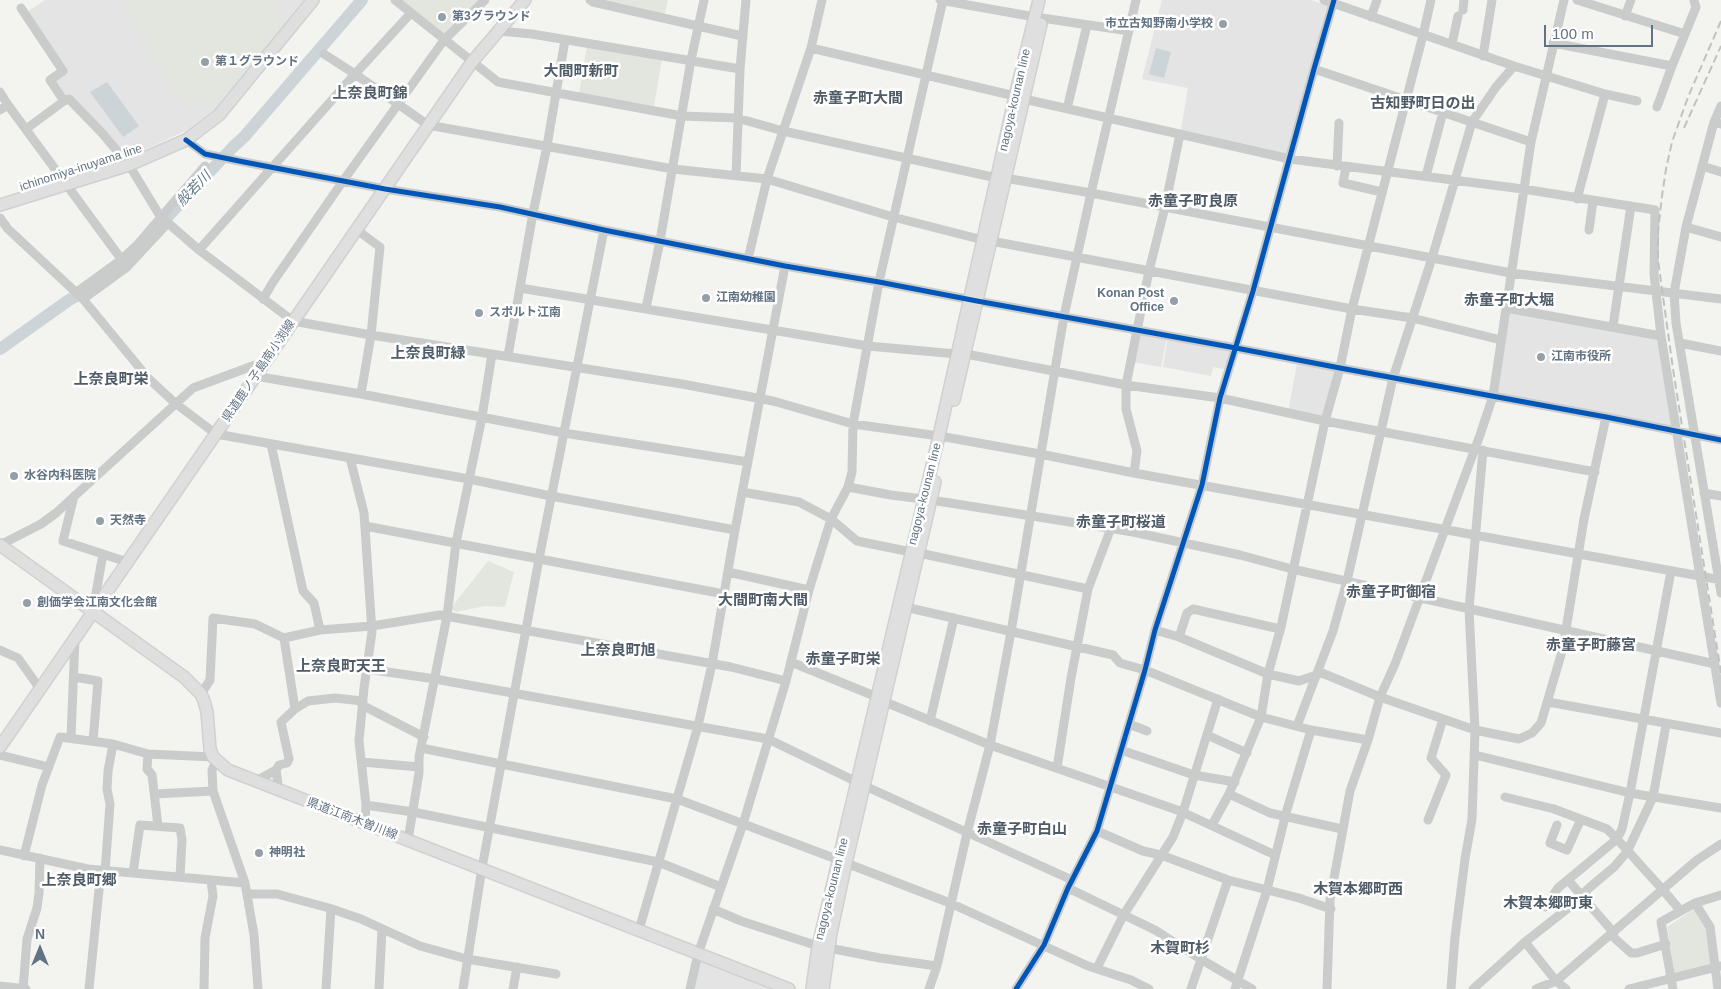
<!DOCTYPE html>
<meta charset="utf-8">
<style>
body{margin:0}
#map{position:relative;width:1721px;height:989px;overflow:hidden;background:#f3f3f0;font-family:Helvetica,sans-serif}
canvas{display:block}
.north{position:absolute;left:15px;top:924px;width:50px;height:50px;-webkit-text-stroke:4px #fff;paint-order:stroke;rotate:0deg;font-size:14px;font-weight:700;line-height:20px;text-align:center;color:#617282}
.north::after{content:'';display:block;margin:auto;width:18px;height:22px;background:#617282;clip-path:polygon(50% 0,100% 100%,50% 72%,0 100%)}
.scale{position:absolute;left:1544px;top:25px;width:109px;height:22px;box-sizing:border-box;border:2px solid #617282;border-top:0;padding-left:6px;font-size:15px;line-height:18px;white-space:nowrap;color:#617282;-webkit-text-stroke:4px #fff;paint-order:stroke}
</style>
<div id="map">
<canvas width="1721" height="989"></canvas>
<div class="north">N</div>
<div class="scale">100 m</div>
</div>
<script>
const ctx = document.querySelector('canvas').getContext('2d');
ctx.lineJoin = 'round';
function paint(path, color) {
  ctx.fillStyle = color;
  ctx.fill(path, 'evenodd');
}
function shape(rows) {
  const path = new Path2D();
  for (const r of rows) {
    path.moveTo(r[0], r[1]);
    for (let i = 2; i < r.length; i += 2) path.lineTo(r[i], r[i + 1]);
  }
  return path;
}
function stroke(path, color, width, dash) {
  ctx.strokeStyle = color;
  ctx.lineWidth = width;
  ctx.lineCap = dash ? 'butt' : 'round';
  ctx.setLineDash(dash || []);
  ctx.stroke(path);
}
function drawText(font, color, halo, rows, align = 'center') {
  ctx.font = font + ' Helvetica,"Noto Sans JP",sans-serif';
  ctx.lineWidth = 5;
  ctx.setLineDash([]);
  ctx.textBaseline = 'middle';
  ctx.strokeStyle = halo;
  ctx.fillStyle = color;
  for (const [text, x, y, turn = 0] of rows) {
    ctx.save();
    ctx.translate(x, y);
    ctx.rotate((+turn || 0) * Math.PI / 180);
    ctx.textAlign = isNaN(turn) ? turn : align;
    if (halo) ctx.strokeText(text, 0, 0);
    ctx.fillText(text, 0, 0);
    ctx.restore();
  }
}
const built = shape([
 [45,0,311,0,215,109,189,129,128,158,65,98,52,81,64,72,27,12],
 [1162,0,1310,0,1328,5,1287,154,1181,130,1188,88,1142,79],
 [1508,312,1658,337,1673,428,1496,393],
 [1138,331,1167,337,1161,367,1132,362],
 [1168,337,1234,348,1228,370,1213,367,1211,376,1163,367],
 [1297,364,1337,371,1324,419,1288,412],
 [702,960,777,989,692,989,698,962]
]);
const green = shape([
 [131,0,269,0,287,24,213,104,182,100,122,6],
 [401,0,479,0,444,34],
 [600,0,668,0,664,17],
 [587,46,662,59,654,106,579,93],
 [488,561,514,572,505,607,485,606,456,612,451,608],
 [1694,909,1707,928,1713,966,1675,974,1667,927]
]);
const water = shape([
 [1156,48,1171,52,1164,78,1149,74],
 [107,82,139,126,123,137,90,92]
]);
const river = shape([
 [157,228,233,147,244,137,362,0],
 [0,349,69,300,86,291,106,276]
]);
const minor = shape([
 [395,0,498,82,682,116,737,118,783,131,997,178],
 [590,0,593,2,742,36],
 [940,0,1035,17],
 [1324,0,1514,66,1605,94,1577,199],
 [1577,0,1685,34],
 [21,8,63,71,50,80,64,101,69,99,102,133,129,165,160,216,199,250,293,321,371,335,682,384,773,401,853,424,939,436],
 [1463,10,1464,0],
 [1625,16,1631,0],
 [1371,17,1377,0],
 [1042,18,1129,31],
 [498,31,532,34,740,69],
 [1553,43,1672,66,1696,7,1694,1],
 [1452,44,1458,16],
 [811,48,1015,96],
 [324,54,355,74,428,125,673,169,767,179,893,217,983,240],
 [1483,56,1492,0],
 [1314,69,1531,142],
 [0,92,8,105,0,110],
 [1605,94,1637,101],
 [1024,99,1290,159,1523,189,1655,210,1654,274,1661,336,1700,576,1721,580],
 [8,105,127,267],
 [1721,106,1714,122,1721,124],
 [1657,107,1672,66],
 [1067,109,1087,25],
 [1714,122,1686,227,1674,293,1676,323,1721,593],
 [26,129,64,101],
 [186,140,205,154,244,162,385,189,500,207,604,230,785,266,879,282,977,301,1236,348,1340,368,1606,417,1721,440],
 [1337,166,1339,123],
 [1702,166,1721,172],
 [1346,167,1343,183,1382,192],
 [736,176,740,69,746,0],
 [1426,176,1443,112],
 [1005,178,1091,193,1511,273,1721,299],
 [0,218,8,229,83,299,148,378,175,403,216,434,469,479,551,496,735,530],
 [1686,227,1721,237],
 [357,230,380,247,371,335,361,394],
 [1589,230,1593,201],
 [991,241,1352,309,1412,318,1501,340],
 [199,250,355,74,411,13],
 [748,259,767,179,811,48,822,0],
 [520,288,868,346,957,354],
 [77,292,121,260,138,244,205,166],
 [83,299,127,267,167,224],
 [263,299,273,282,343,181,444,40,485,0],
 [646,308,660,241,691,60,704,0],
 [1506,308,1661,336],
 [1613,326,1631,206],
 [1680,343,1721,351],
 [966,354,1126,385,1220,398,1325,421,1595,472],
 [508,356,533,213,547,146,565,40],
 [255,376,361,394,564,433,748,462],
 [945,437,1040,454,1134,473,1700,576,1721,703],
 [271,444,303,591,314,603,320,630],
 [350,458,364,513,372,632,364,688,359,741,366,805,365,823],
 [1134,473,1137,451,1126,409,1126,385,1149,271,1165,207,1180,134],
 [848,487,891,495,923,499],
 [742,492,799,502,831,519,857,541,911,552],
 [1704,493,1721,496],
 [74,496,63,541,103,554,93,610],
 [931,500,1133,532,1240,555,1292,569,1715,664],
 [365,526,724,594],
 [0,545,41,524,56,513,193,388,266,361],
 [919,553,1088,589],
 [103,554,127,562],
 [1671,571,1630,793,1622,829,1617,839,1663,890,1680,910],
 [728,572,809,590],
 [901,606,1113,655,1120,663,1145,670,1261,717,1311,730,1286,813,1267,890,1235,989],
 [1155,630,1179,637,1268,674,1299,681,1322,673,1380,697,1475,730,1519,739,1532,733,1541,723,1563,648,1584,519,1606,417],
 [1179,637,1187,613,1193,609,1280,629],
 [284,638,295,709],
 [0,650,18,658,40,689],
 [791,662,877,697],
 [367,669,435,679,768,739,857,782],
 [74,677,98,681,93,741],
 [201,694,210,680,213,618,255,624,284,638,320,630,372,626,440,615,731,667,786,681],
 [885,702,990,745,1180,811,1275,855],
 [1548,702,1721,733],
 [362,705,424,737],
 [930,721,954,618],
 [1129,724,1147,731],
 [1297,726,1333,631,1347,581,1393,378,1432,258,1472,122,1496,87,1514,66],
 [1311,730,1368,740],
 [1207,735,1247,753],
 [71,738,75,638],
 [421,748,677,799,839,860],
 [1121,750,1194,775,1235,782],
 [148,754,147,769,152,775,158,826],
 [0,755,49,767],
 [1475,755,1630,793,1721,808],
 [216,761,212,770,213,791,245,883,254,935,258,989],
 [362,762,419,767],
 [1057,768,1071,678,1088,589,1111,528],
 [256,781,276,770],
 [865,786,1072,880],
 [279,791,276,770,279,765,287,763,289,759,281,722,295,709,308,701,335,698,363,701],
 [155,794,213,791],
 [1229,794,1270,813,1342,829],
 [1505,797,1554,809,1607,829,1617,839,1558,888,1545,907],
 [366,805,413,812,658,862,721,887],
 [1428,820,1446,775,1431,758,1443,719],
 [1212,825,1229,794,1261,717,1268,674,1281,627,1325,421,1340,368,1352,309,1423,35,1431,0],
 [1557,825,1550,843,1567,850,1581,819],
 [1097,831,1143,851,1161,855,1228,880,1299,898,1331,909],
 [408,840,419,773,419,757,447,616,456,543,482,417,492,354],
 [0,850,88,869,245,883],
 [24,856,42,785,60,737,113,744,148,754,213,757],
 [846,863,950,903,1088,966,1131,980,1149,989],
 [105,871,110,804,107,789,108,771,113,744],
 [133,873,140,825,180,828,182,840,180,877],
 [1568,880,1614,933],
 [1068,888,1155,930,1202,960,1252,989],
 [247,894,277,894,329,908,361,919,420,946,467,959,556,974],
 [1695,903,1721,895],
 [713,909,741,921,818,946],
 [639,930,698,726,712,664,735,530,785,266],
 [1611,935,1631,953,1637,953,1666,944],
 [1525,942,1556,981,1566,989],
 [829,948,880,958,937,966],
 [1097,968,1123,916,1173,837,1183,812,1218,699],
 [0,986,26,989],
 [23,989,27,939,37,908,39,893,40,858],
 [89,989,101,870],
 [204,989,205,938,213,896,211,880],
 [326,989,331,909],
 [379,989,382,929],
 [463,989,482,868,539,559,604,230],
 [513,989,517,967],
 [690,989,698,954,743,824,786,681,809,590,831,519,848,487,852,472,853,424,879,282,943,0],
 [929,989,937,966,967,833,990,745,1011,632,1064,316,1091,193,1136,0],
 [1016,989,1044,945,1068,888,1097,831,1145,670,1155,630,1202,485,1220,398,1253,291,1314,69,1334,0],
 [1191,989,1228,880],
 [1327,989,1330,900,1350,791,1368,740,1380,697,1395,664,1480,435,1493,396,1531,142,1564,0],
 [1451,989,1455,937,1465,859,1472,819,1475,730,1469,609,1483,450],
 [1473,989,1525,942,1567,909,1589,888,1614,867,1627,852,1653,797,1666,725],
 [1536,989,1556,981,1697,860,1721,844],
 [1629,989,1720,966],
 [1673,989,1661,922,1695,903,1710,927,1718,989]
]);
const major = shape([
 [0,205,129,165,186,140,219,115,313,0],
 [954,400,1041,24],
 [0,545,184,677,201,694,204,701,207,712,210,749,213,757,228,770,789,989],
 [0,747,472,62,525,0],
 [812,989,818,946,939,436,1015,96,1039,0],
 [823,989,831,933,846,863,935,482]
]);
const rail = shape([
 [1721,21,1688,97,1672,142,1666,169,1662,196,1658,231,1658,260,1673,369,1721,673],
 [1684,128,1721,46]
]);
const cycleway = shape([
 [186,140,205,154,244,162,385,189,500,207,604,230,785,266,879,282,977,301,1236,348,1340,368,1606,417,1721,440],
 [1016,989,1044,945,1068,888,1097,831,1145,670,1155,630,1202,485,1220,398,1253,291,1314,69,1334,0]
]);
const markers = [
 [442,17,5,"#949fa8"],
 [1223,24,5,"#949fa8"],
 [205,62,5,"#949fa8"],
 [706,298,5,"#949fa8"],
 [1174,301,5,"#949fa8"],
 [479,313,5,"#949fa8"],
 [1541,357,5,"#949fa8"],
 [14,476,5,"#949fa8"],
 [100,521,5,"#949fa8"],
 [27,603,5,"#949fa8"],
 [259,853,5,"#949fa8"]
];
const poiNames = [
 ["第3グラウンド",452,17],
 ["市立古知野南小学校",1213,24,"right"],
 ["第１グラウンド",215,62],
 ["Konan Post",1164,294,"right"],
 ["Office",1164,308,"right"],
 ["江南幼稚園",716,298],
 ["スポルト江南",489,313],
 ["江南市役所",1551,357],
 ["水谷内科医院",24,476],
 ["天然寺",110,521],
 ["創価学会江南文化会館",37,603],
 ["神明社",269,853]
];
const streetNames = [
 ["nagoya-kounan line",1015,100,-77],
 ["ichinomiya-inuyama line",81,168,-18],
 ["県道鹿ノ子島南小渕線",259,371,-56],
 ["nagoya-kounan line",925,494,-76],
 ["県道江南木曽川線",352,819,21],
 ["nagoya-kounan line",832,889,-76]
];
const waterNames = [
 ["般若川",194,189,-46]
];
const quarterNames = [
 ["大間町新町",581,72],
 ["上奈良町錦",370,94],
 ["赤童子町大間",858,99],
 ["古知野町日の出",1423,104],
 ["赤童子町良原",1193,202],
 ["赤童子町大堀",1509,301],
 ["上奈良町緑",428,354],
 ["上奈良町栄",111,380],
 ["赤童子町桜道",1121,523],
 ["赤童子町御宿",1391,593],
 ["大間町南大間",763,601],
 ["赤童子町藤宮",1591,646],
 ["上奈良町旭",618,651],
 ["赤童子町栄",843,660],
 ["上奈良町天王",341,667],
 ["赤童子町白山",1022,830],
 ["上奈良町郷",79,881],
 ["木賀本郷町西",1358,890],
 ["木賀本郷町東",1548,904],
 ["木賀町杉",1180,949]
];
paint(built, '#e3e4e3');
paint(green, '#e2e6de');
paint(water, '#ccd4d7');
stroke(river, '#ccd4d7', 12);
stroke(major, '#d0d1d0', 14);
stroke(minor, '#cacccc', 9);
stroke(major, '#dfdfe0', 11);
stroke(rail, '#c0c2c2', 2, [8, 4]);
stroke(cycleway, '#0057b8', 5);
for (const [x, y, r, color] of markers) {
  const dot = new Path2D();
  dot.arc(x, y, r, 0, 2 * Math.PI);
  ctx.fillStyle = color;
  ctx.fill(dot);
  stroke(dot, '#fff', 2);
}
drawText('bold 12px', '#617282', '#fff', poiNames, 'left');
drawText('12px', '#617282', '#fff', streetNames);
drawText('italic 14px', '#617a87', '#fff', waterNames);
drawText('bold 15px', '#4f5b67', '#fff', quarterNames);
</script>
